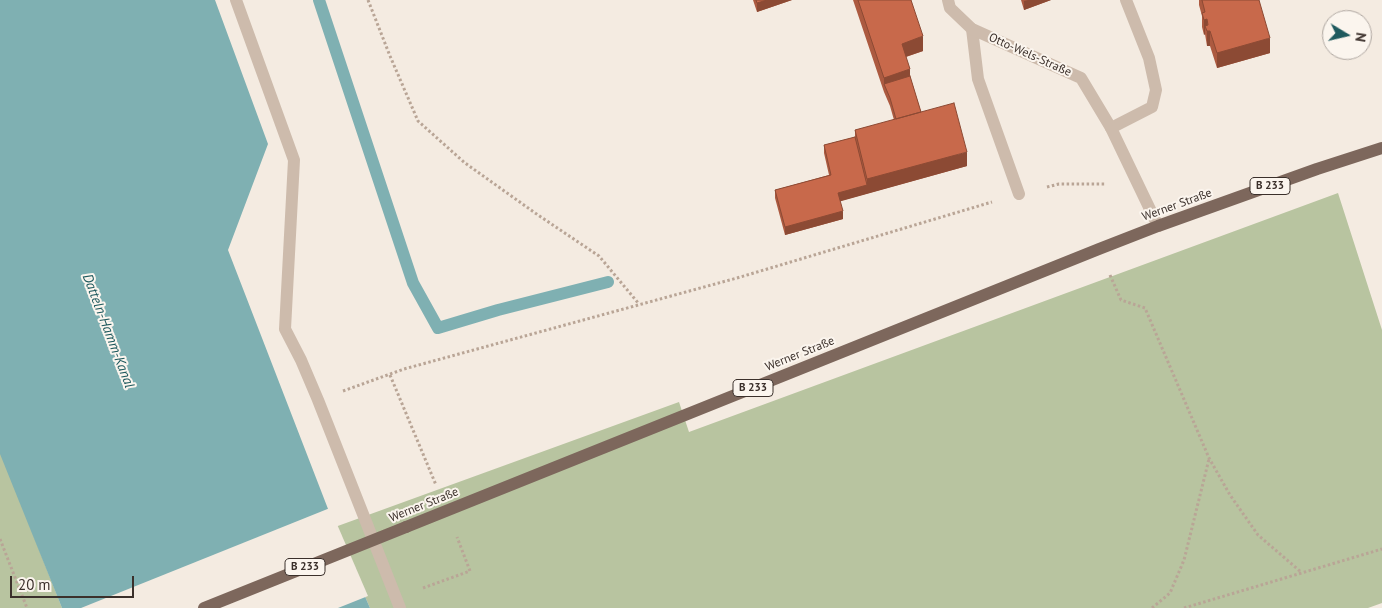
<!DOCTYPE html>
<meta charset="utf-8">
<style>
body{margin:0}
#map{position:relative;width:1382px;height:608px;overflow:hidden;background:#f4ebe1;font-family:"PT Sans",sans-serif}
canvas{display:block}
.north{position:absolute;left:1322px;top:10px;width:50px;height:50px;box-sizing:border-box;background:#fbf5ee;border:1px solid #aea6a0;border-radius:50%;rotate:99deg;font-size:14px;font-weight:700;line-height:20px;text-align:center;color:#3b302b}
.north::after{content:'';display:block;margin:auto;width:18px;height:22px;background:#1f5a5e;clip-path:polygon(50% 0,100% 100%,50% 72%,0 100%)}
.scale{position:absolute;left:10px;top:576px;width:124px;height:22px;box-sizing:border-box;border:2px solid #3b302b;border-top:0;padding-left:6px;font-size:15px;line-height:18px;white-space:nowrap;color:#3b302b;-webkit-text-stroke:4px #fbf5ee;paint-order:stroke}
</style>
<div id="map">
<canvas width="1382" height="608"></canvas>
<div class="north">N</div>
<div class="scale">20 m</div>
</div>
<script>
const ctx = document.querySelector('canvas').getContext('2d');
ctx.lineJoin = 'round';
function paint(path, color) {
  ctx.fillStyle = color;
  ctx.fill(path, 'evenodd');
}
function shape(rows) {
  const path = new Path2D();
  for (const r of rows) {
    path.moveTo(r[0], r[1]);
    for (let i = 2; i < r.length; i += 2) path.lineTo(r[i], r[i + 1]);
  }
  return path;
}
function stroke(path, color, width, dash) {
  ctx.strokeStyle = color;
  ctx.lineWidth = width;
  ctx.lineCap = dash ? 'butt' : 'round';
  ctx.setLineDash(dash || []);
  ctx.stroke(path);
}
function drawText(font, color, halo, rows, align = 'center') {
  ctx.font = font + ' "PT Sans",sans-serif';
  ctx.lineWidth = 4;
  ctx.setLineDash([]);
  ctx.textBaseline = 'middle';
  ctx.strokeStyle = halo;
  ctx.fillStyle = color;
  for (const [text, x, y, turn = 0] of rows) {
    ctx.save();
    ctx.translate(x, y);
    ctx.rotate((+turn || 0) * Math.PI / 180);
    ctx.textAlign = isNaN(turn) ? turn : align;
    if (halo) ctx.strokeText(text, 0, 0);
    ctx.fillText(text, 0, 0);
    ctx.restore();
  }
}
const green = shape([
 [1338,193,1382,330,1382,603,1368,608,370,608,335,527,679,402,689,432],
 [0,450,62,608,0,608]
]);
const water = shape([
 [0,0,215,0,268,144,228,250,335,527,370,608,62,608,0,454]
]);
const pier = shape([
 [330,508,368,596,338,608,81,608]
]);
const stream = shape([
 [319,0,413,283,438,328,498,310,608,282]
]);
const path = shape([
 [368,0,390,56,418,121,465,163,538,215,599,256,639,304],
 [1047,187,1059,184,1105,184],
 [1110,275,1121,300,1145,308,1209,458,1230,495,1258,535,1301,572],
 [390,375,436,485],
 [343,391,404,369,737,278,992,202],
 [0,539,27,608],
 [423,588,470,571,457,537],
 [1152,608,1170,593,1184,560,1209,459],
 [1184,608,1382,549]
]);
const service = shape([
 [236,0,294,160,285,329,301,360,318,400,400,608],
 [972,29,978,79,1019,194],
 [1111,128,1152,107,1156,90,1149,58,1126,0]
]);
const minor = shape([
 [948,0,950,8,972,29,1081,78,1111,128,1158,226]
]);
const primary = shape([
 [406,527,1099,249,1158,226,1317,169,1382,148]
]);
const primaryBridge = shape([
 [204,608,406,527]
]);
const wall = shape([
 [753,0,792,0,757,12],
 [853,0,911,0,923,51,906,57,910,76,921,112,967,166,840,201,843,219,785,235,775,198,775,190,829,175,824,153,824,145,855,137,855,130,894,120,890,106,884,92],
 [1021,0,1051,0,1024,10],
 [1199,0,1259,0,1270,53,1217,68,1210,46,1207,46,1205,34,1204,35,1202,27,1202,16,1199,5]
]);
const shadedWall = shape([
 [767,0,792,0,757,12,757,3],
 [1028,0,1051,0,1024,10,1024,1],
 [1207,19,1207,31,1205,26,1205,34,1204,35,1204,20],
 [1207,31,1210,31,1210,46,1207,46],
 [923,36,923,51,902,58,902,44],
 [1270,38,1270,53,1217,68,1217,53],
 [910,69,910,84,884,84,884,78],
 [967,152,967,166,838,202,838,193,867,185,867,179],
 [843,211,843,219,785,235,785,227]
]);
const building = shape([
 [756,0,767,0,757,3,756,0],
 [858,0,911,0,923,36,902,44,910,69,884,78,858,0],
 [1202,0,1259,0,1270,38,1217,53,1210,31,1207,31,1205,26,1208,25,1207,19,1204,20,1202,13,1205,12,1202,0],
 [910,76,921,112,896,119,890,98,884,84,910,76],
 [954,103,967,152,867,179,855,130,954,103],
 [855,137,867,185,838,193,843,211,785,227,775,190,831,175,824,145,855,137]
]);
const shields = [
 [1270,186,40],
 [753,388,40],
 [305,567,40]
];
const shieldNames = [
 ["B 233",1270,186],
 ["B 233",753,388],
 ["B 233",305,567]
];
const streetNames = [
 ["Otto-Wels-Straße",1030,55,24],
 ["Werner Straße",1177,205,-20],
 ["Werner Straße",800,354,-22],
 ["Werner Straße",424,505,-22]
];
const waterNames = [
 ["Datteln-Hamm-Kanal",108,331,69]
];
paint(green, '#b8c4a0');
paint(water, '#7fb0b2');
paint(pier, '#f4ebe1');
stroke(stream, '#7fb0b2', 12);
stroke(path, '#b9a596', 3, [2.5, 2.5]);
stroke(service, '#cdbbac', 12);
stroke(minor, '#cdbbac', 12);
stroke(primary, '#7d675c', 12);
stroke(primaryBridge, '#7d675c', 12);
paint(wall, '#ac5a40');
paint(shadedWall, '#8c4a34');
paint(building, '#c8694b');
stroke(building, '#8c4a34', 1);
for (const [x, y, w] of shields) {
  const box = new Path2D();
  box.roundRect(x - w / 2, y - 8.5, w, 17, 4);
  ctx.fillStyle = '#fbf5ee';
  ctx.fill(box);
  stroke(box, '#3b302b', 1);
}
drawText('bold 11px', '#3b302b', null, shieldNames);
drawText('12px', '#3b302b', '#fbf5ee', streetNames);
drawText('italic 14px', '#1f5a5e', '#fbf5ee', waterNames);
</script>
